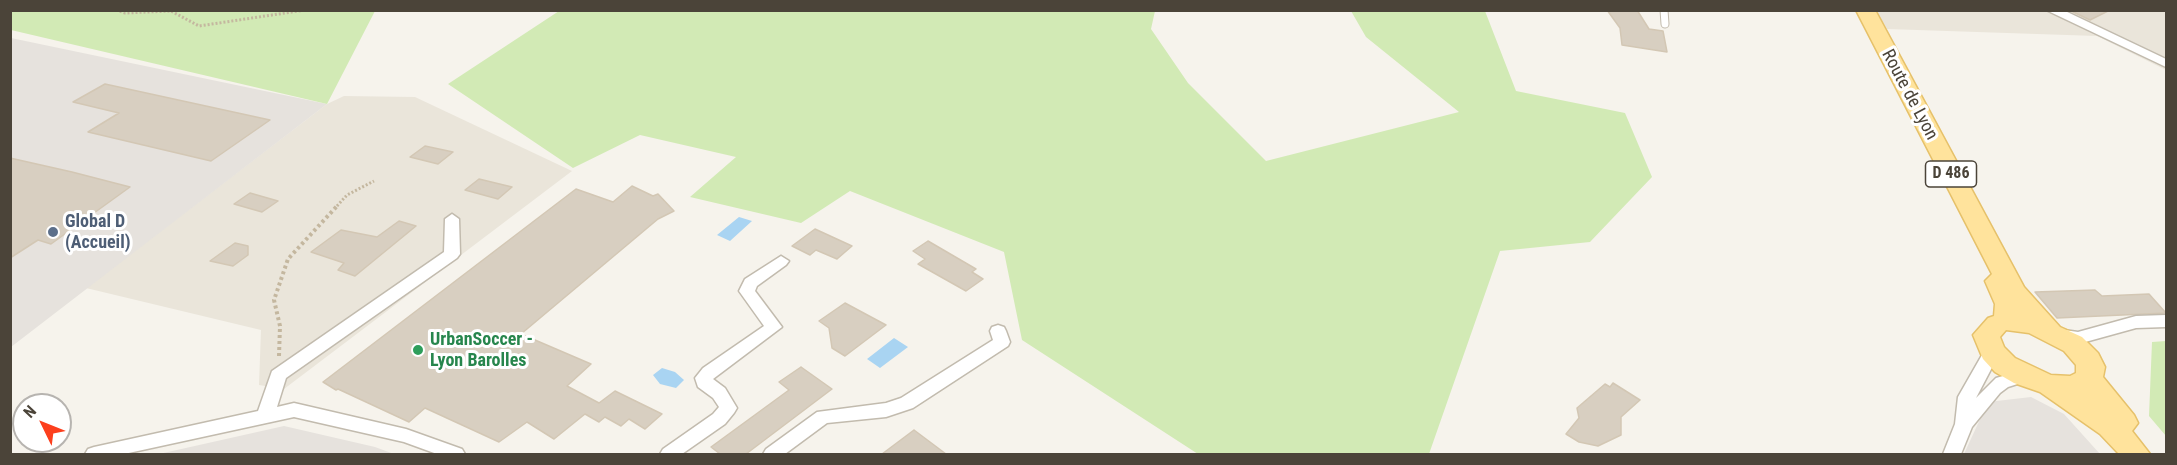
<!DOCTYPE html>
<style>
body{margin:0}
#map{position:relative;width:2177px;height:465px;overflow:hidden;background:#f6f3ec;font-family:"Roboto Condensed",sans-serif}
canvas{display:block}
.frame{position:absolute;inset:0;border:12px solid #4b4439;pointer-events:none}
.north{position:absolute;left:12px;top:393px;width:60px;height:60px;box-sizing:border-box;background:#fff;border:2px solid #b7b4b0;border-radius:50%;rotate:313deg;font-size:16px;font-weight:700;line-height:24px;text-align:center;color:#4b4439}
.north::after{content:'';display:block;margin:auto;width:21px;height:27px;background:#fc3f1d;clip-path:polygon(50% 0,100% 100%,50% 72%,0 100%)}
</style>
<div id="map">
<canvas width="2177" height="465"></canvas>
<div class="frame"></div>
<div class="north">N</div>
</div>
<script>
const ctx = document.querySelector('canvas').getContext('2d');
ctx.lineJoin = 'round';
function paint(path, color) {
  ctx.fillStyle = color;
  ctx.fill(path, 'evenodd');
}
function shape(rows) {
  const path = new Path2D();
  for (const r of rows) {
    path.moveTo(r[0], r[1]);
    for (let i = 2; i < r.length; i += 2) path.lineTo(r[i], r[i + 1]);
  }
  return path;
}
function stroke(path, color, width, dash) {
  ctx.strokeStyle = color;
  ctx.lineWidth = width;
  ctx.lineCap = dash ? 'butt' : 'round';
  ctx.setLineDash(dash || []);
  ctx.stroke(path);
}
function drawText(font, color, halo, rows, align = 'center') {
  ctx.font = font + ' "Roboto Condensed",sans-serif';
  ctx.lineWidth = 6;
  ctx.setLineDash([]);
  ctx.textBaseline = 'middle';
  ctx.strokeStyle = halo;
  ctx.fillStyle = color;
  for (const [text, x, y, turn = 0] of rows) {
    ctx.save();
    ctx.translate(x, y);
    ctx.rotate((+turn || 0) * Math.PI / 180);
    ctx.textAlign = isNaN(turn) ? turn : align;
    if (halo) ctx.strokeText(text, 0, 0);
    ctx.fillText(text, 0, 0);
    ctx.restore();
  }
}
const residential = shape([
 [1877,11,2166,11,2166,70,2097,36,1887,29],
 [344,96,415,97,572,171,284,389,259,385,261,330,86,288,327,104]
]);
const industrial = shape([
 [11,38,327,104,11,347],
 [2031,397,2064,414,2100,454,1964,454,1988,402],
 [284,426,375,447,394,454,159,454]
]);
const green = shape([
 [11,10,375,10,375,11,327,104,11,30],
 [559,11,1155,11,1151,29,1188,83,1266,161,1459,112,1366,37,1351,11,1485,11,1516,91,1625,113,1652,177,1590,242,1500,251,1429,454,1198,454,1022,340,1004,252,850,191,801,223,690,197,736,157,640,135,573,168,448,84],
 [2166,341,2166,436,2149,416,2152,342]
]);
const water = shape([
 [739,217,752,221,730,241,717,235],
 [894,338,908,347,880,368,867,359],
 [662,368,675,372,684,380,676,388,660,384,653,375]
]);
const building = shape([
 [1607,10,1637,10,1649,29,1663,31,1667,52,1622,45,1620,28,1607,10],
 [2069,10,2110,10,2090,20,2069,10],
 [105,84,270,120,211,161,88,132,119,113,73,102,105,84],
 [425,146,453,152,438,164,410,157,425,146],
 [10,158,72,172,130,187,51,244,38,240,10,258,10,158],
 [479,179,512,187,498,199,465,190,479,179],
 [632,186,653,196,658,194,674,211,658,219,521,334,591,364,567,386,599,403,615,391,662,414,645,429,629,419,621,426,605,417,599,422,585,414,554,439,527,422,499,442,425,408,409,422,338,389,336,390,323,382,576,189,613,202,632,186],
 [250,193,278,201,262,212,234,204,250,193],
 [399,221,416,226,355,276,338,270,344,263,311,252,341,230,377,237,399,221],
 [815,229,852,246,837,259,816,250,810,255,792,246,815,229],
 [928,241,976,269,972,272,983,279,966,291,918,264,925,259,913,251,928,241],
 [235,243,248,246,248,255,233,266,210,261,235,243],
 [2095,290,2102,296,2149,294,2166,313,2057,318,2035,292,2095,290],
 [845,303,886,325,845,356,832,348,829,328,819,321,845,303],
 [801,367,832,389,746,454,720,454,711,447,789,390,779,382,801,367],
 [1613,383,1640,400,1621,417,1621,435,1598,446,1579,442,1566,434,1579,418,1577,408,1605,384,1610,387,1613,383],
 [914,430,946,454,882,454,914,430]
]);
const pathFar1 = shape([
 [116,10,125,13,171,11,199,26,305,10],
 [337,206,347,195,374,181]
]);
const path = shape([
 [279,356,280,326,274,300,288,259,338,205]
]);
const lane = shape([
 [1664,10,1665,24]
]);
const street = shape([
 [2046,10,2063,10,2166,59,2166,67,2046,10],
 [452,214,459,219,460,254,457,258,286,378,277,407,294,403,406,429,462,449,465,454,437,454,404,442,294,417,124,454,85,454,88,449,94,447,258,411,272,371,444,252,445,219,452,214],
 [781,256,789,261,786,265,757,286,755,291,782,327,713,379,725,388,737,408,734,413,725,424,682,454,660,454,663,449,713,414,719,407,713,398,698,387,695,378,703,368,764,326,739,291,745,279,781,256],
 [2166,315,2166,327,2136,328,2078,344,2058,340,2056,336,2058,332,2064,330,2078,332,2136,316,2166,315],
 [998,325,1004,327,1006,331,1010,342,1008,346,913,408,886,417,827,423,785,454,763,454,766,449,817,412,886,403,901,398,993,340,990,331,992,327,998,325],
 [1992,346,1998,348,2000,352,1976,398,1996,378,2024,370,2030,372,2033,376,2030,380,2008,387,2000,393,1972,427,1961,454,1943,454,1955,424,1958,397,1986,348,1992,346]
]);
const primary = shape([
 [1856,10,1875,10,2024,287,2060,327,2082,337,2098,353,2105,367,2103,377,2134,415,2138,423,2132,431,2150,454,2119,454,2100,434,2040,392,2014,383,1995,372,1983,359,1973,335,1988,318,1994,316,1995,304,1985,281,1992,274,1856,10],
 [2006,330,2029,333,2064,351,2076,365,2076,373,2070,376,2051,375,2015,358,2004,347,2000,337,2006,330]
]);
const markers = [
 [53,232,6,"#5c6f8a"],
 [418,350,6,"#2e9e5b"]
];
const shields = [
 [1951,174,51]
];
const shieldNames = [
 ["D 486",1951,174]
];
const streetNames = [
 ["Route de Lyon",1909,95,62]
];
const serviceNames = [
 ["Global D",65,222],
 ["(Accueil)",65,243]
];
const leisureNames = [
 ["UrbanSoccer -",430,340],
 ["Lyon Barolles",430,361]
];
paint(residential, '#eae5da');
paint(industrial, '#e6e2dd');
paint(green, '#d2eab5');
paint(water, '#a9d4f2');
paint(building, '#d8cfc1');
stroke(building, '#d3c7b4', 1.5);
stroke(lane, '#c2bbae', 9);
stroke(street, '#c2bbae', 3);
stroke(primary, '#e6c16a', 3);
stroke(pathFar1, '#c4b79f', 3, [2, 2]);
stroke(path, '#c4b79f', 4, [3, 3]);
stroke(lane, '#fff', 7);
paint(street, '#fff');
paint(primary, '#ffe39c');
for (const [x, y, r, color] of markers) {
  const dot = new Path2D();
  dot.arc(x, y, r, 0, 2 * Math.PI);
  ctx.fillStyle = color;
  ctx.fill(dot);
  stroke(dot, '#fff', 2);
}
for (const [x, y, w] of shields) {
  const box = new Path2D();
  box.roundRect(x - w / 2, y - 13, w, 26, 4.5);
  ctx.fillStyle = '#fff';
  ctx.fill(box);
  stroke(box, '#4b4439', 1.5);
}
drawText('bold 16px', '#4b4439', null, shieldNames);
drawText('18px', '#4b4439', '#fff', streetNames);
drawText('bold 18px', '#4e5e75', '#fff', serviceNames, 'left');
drawText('bold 18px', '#27864d', '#fff', leisureNames, 'left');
</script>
